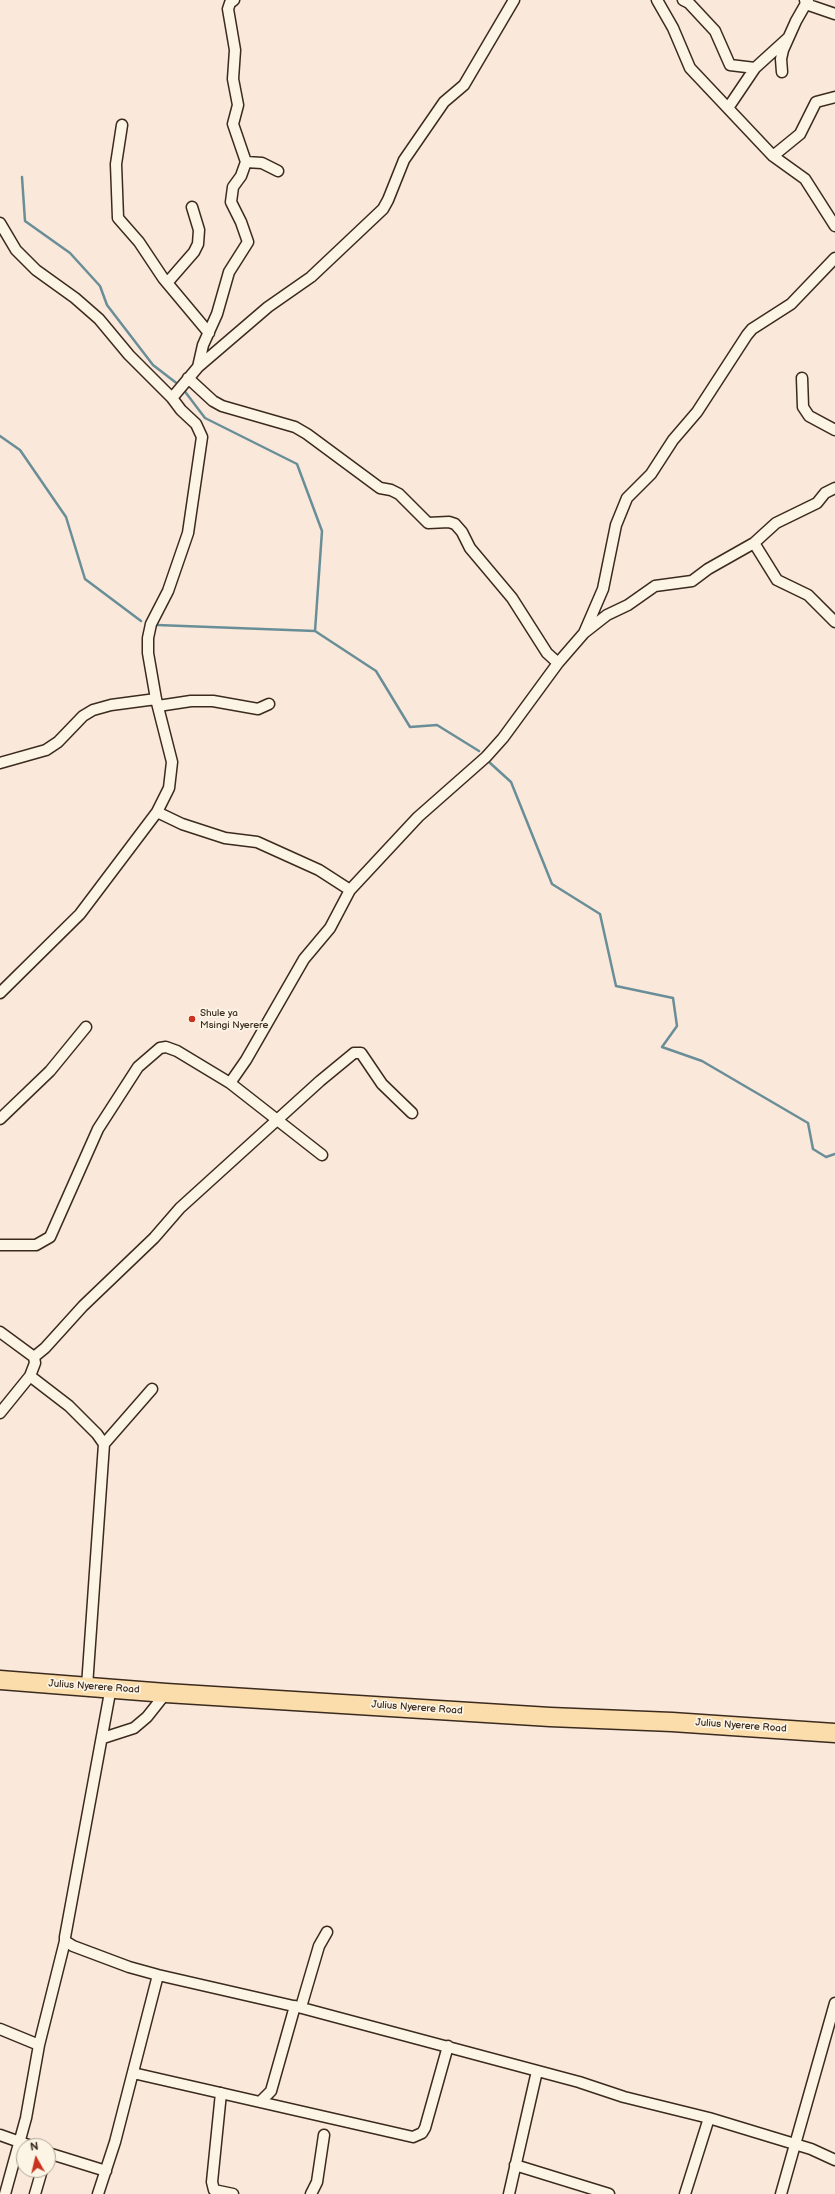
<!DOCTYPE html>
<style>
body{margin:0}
#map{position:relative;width:835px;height:2194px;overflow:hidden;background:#fae8db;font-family:"Balsamiq Sans",sans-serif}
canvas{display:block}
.north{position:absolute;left:16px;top:2138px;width:40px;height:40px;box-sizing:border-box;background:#fcf5e5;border:1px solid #afa495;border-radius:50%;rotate:352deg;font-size:11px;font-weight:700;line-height:16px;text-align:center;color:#3b2a1e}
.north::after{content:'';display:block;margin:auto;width:14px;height:18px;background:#c8321e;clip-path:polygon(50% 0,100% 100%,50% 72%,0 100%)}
</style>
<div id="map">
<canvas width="835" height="2194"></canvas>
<div class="north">N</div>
</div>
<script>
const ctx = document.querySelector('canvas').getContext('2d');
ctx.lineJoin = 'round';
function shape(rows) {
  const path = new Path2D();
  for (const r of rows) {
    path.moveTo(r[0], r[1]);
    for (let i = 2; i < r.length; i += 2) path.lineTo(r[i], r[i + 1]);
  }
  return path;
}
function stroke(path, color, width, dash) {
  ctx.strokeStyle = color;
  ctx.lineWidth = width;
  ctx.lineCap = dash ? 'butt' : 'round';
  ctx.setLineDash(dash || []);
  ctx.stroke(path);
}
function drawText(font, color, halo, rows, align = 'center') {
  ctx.font = font + ' "Balsamiq Sans",sans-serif';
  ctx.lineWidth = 3.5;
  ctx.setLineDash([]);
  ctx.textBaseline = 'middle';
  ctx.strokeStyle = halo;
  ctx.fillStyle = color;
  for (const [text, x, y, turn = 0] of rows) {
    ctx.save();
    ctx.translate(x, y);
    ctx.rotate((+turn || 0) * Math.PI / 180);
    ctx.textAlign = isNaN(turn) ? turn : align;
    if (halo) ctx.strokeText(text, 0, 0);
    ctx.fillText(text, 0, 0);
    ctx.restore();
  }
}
const stream = shape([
 [22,177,25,221,70,253,100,286,107,305,153,365,179,385],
 [183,389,205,418,297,464,322,531,315,631,376,671,410,727,437,725,479,751],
 [0,436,20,450,66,517,85,579,141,621],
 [157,625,315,631],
 [489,762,511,782,552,884,600,914,616,986,673,998,677,1026,662,1047,702,1061,808,1123,813,1149,826,1157,835,1154]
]);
const street = shape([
 [657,0,673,28,690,68,773,156,805,179,835,226],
 [683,0,689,3,715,31,730,65,755,68,788,38],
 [805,0,806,4,835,14],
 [782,72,781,59,783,50,796,21,808,0],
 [728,108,755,68],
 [122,125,116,164,118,218,139,242,163,278,209,333],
 [773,156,800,134,816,102,835,97],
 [246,162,262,163,278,171],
 [0,223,16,250,36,270,75,298,99,319,129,355,172,398,181,410,196,424,202,437,188,533,168,591,151,624,148,638,148,653,156,699,172,762,169,788,157,812,80,914,0,993],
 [167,283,194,252,198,244,199,230,192,207],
 [198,367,203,345,217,314,229,272,248,242,241,222,231,202,233,187,241,176,246,162,233,124,238,105,233,79,235,50,228,9,230,3,234,0],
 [188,378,213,401,222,406,295,427,307,434,380,488,391,490,399,494,428,523,449,522,455,524,462,532,470,548,512,598,547,653,558,663],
 [802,378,803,407,809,416,835,430],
 [172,398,198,367,268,307,311,277,383,209,388,200,404,160,444,102,464,85,514,0],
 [754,543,777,580,808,595,835,622],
 [584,633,603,589,616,525,627,498,651,474,673,440,697,412,747,335,752,329,791,304,835,258],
 [158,706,191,701,213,701,258,709,269,704],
 [0,763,46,750,58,742,83,716,93,710,111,705,156,699],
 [157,812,182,824,225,838,257,842,319,870,350,890],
 [230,1083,246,1060,304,959,330,928,350,890,418,817,486,757,503,738,558,663,584,633,607,615,628,605,655,586,692,581,708,569,754,543,776,523,817,503,825,493,835,488],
 [0,1119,50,1071,86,1027],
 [0,1245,36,1245,50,1237,98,1129,138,1067,160,1048,166,1047,177,1051,230,1083,322,1155],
 [0,1332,34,1357,35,1363,30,1376,0,1413],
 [34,1357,45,1348,83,1306,154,1238,180,1208,320,1081,354,1053,361,1053,382,1084,412,1113],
 [30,1376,69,1406,97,1434,104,1444,87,1686],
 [104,1444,152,1389],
 [111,1687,65,1937,65,1941,73,1946,129,1967,158,1975,302,2008,579,2082,624,2097,709,2118,811,2149,835,2160],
 [103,1738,134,1728,147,1717,166,1693],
 [301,2007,319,1946,327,1932],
 [0,2029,39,2045],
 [133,2073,413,2137,422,2133,425,2128,448,2046],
 [221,2093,212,2182,214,2190,233,2194],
 [260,2102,271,2091,295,2006],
 [0,2135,31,2146],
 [48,2153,106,2171],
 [515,2165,609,2194],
 [5,2194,26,2118,39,2045,65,1941],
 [35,2194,42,2170],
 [98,2194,115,2142,158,1975],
 [311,2194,317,2182,324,2135],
 [509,2194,537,2071],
 [685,2194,709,2118],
 [781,2194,835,2003]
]);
const highway = shape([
 [0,1680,166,1693,550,1717,672,1722,835,1733]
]);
const markers = [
 [192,1019,4,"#c8321e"]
];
const poiNames = [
 ["Shule ya",200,1013],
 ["Msingi Nyerere",200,1025]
];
const streetNames = [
 ["Julius Nyerere Road",94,1687,4],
 ["Julius Nyerere Road",417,1708,4],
 ["Julius Nyerere Road",741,1726,4]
];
stroke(stream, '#698e97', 2.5);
stroke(street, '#3b2a1e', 13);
stroke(highway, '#3b2a1e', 21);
stroke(street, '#fcf5e5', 10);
stroke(highway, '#faddab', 18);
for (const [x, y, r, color] of markers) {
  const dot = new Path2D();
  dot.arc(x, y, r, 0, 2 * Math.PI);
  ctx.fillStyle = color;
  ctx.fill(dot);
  stroke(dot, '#fcf5e5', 1.5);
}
drawText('10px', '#3b2a1e', '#fcf5e5', poiNames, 'left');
drawText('10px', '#3b2a1e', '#fcf5e5', streetNames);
</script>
